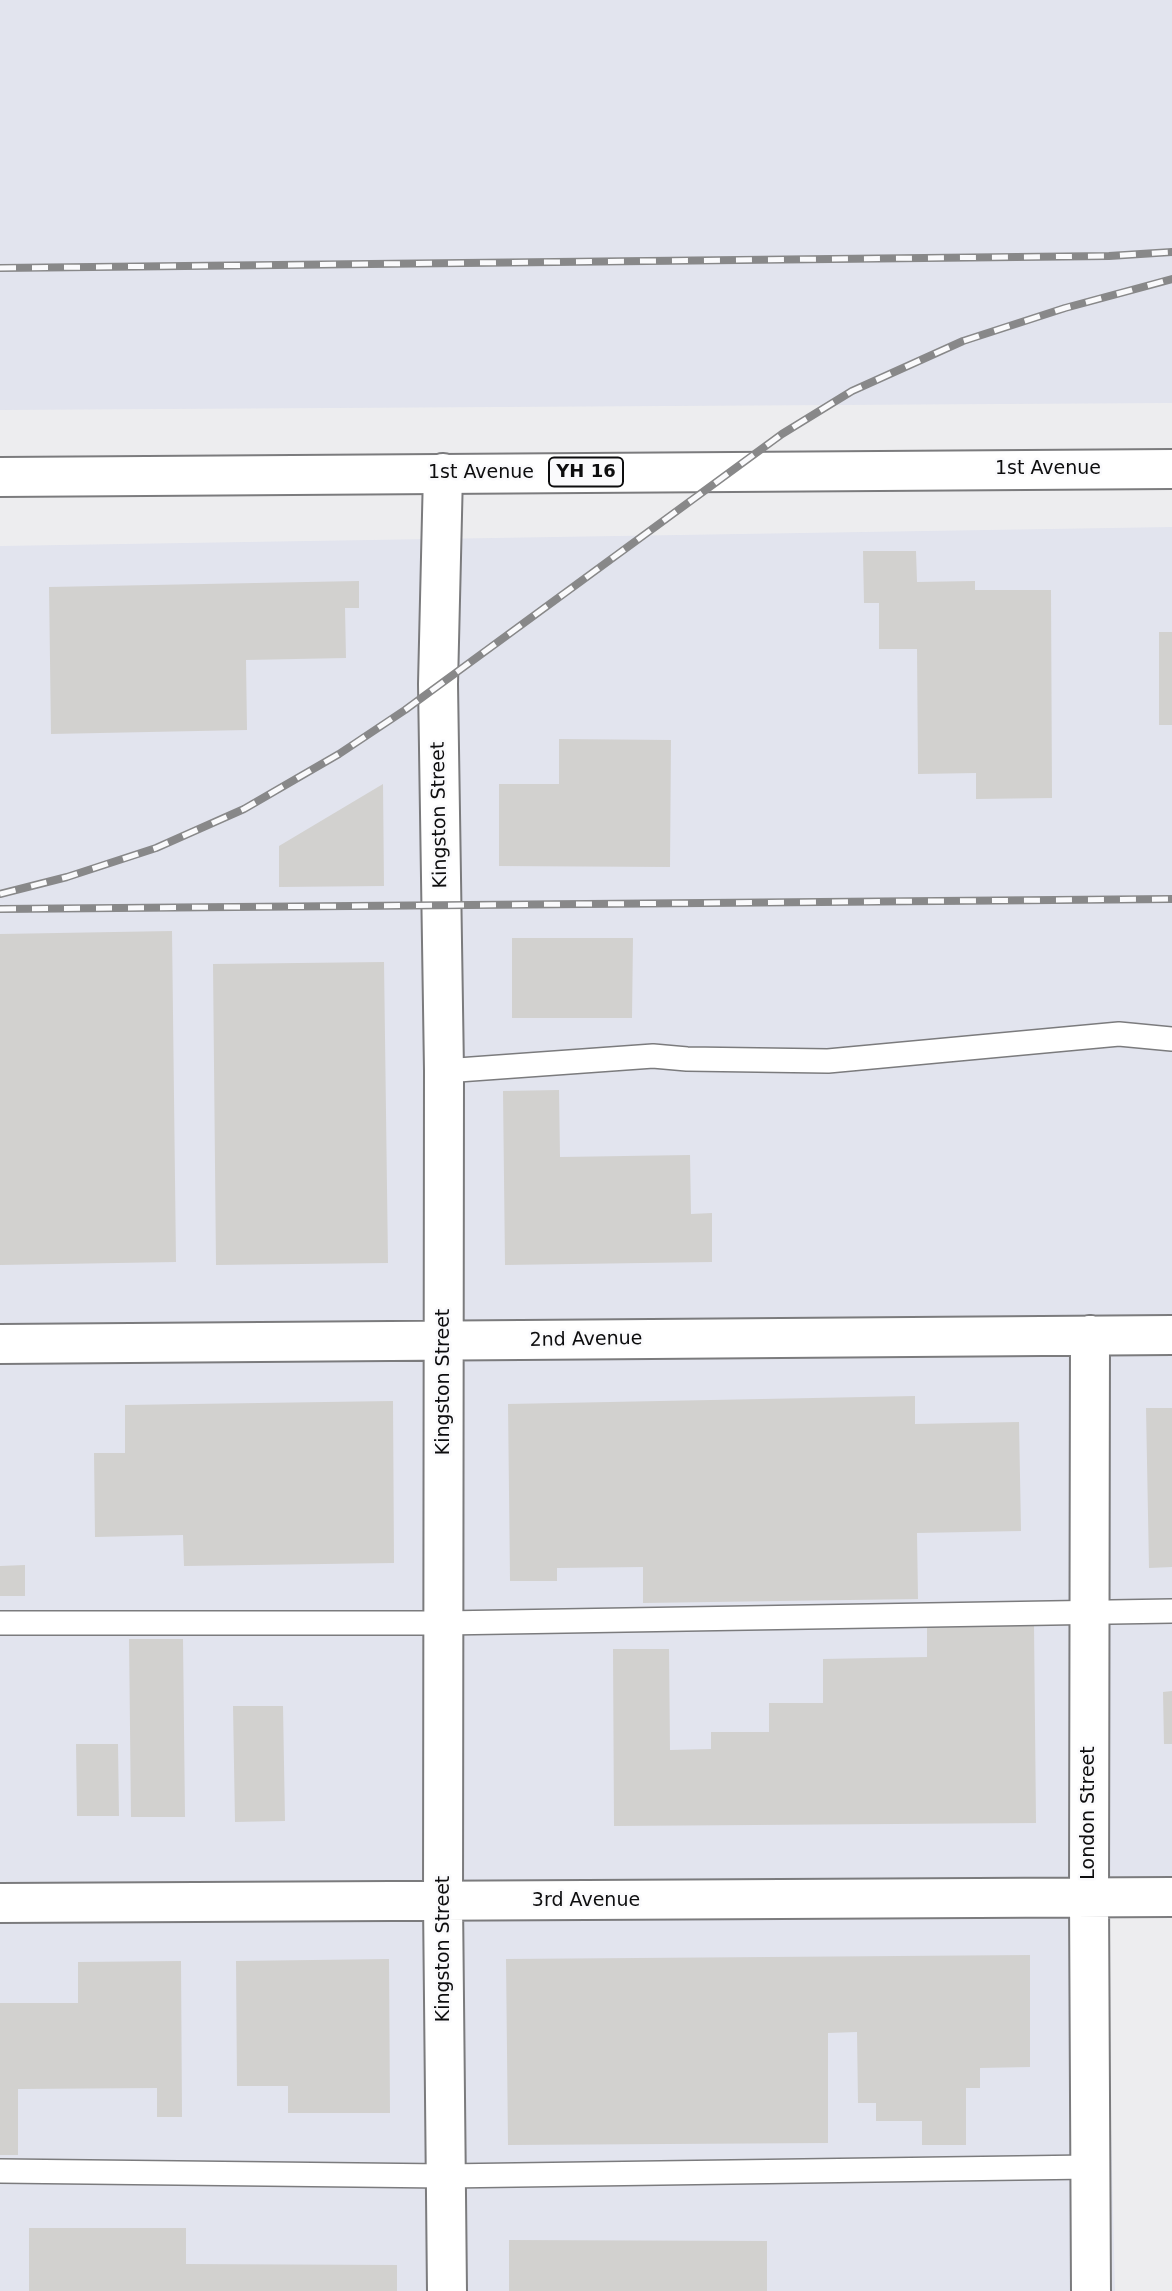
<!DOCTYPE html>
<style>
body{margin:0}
canvas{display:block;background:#ededef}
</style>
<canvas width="1172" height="2291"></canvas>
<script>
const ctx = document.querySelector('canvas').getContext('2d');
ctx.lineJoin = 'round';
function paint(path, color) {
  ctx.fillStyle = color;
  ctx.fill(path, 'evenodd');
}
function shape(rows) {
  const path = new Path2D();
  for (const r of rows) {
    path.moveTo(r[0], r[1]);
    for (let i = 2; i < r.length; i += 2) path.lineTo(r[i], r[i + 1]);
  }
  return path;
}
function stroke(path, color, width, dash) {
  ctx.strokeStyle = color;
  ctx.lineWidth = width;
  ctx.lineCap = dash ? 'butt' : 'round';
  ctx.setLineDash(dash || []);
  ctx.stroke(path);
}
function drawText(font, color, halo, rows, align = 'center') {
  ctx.font = font + ' "DejaVu Sans",sans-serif';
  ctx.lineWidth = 5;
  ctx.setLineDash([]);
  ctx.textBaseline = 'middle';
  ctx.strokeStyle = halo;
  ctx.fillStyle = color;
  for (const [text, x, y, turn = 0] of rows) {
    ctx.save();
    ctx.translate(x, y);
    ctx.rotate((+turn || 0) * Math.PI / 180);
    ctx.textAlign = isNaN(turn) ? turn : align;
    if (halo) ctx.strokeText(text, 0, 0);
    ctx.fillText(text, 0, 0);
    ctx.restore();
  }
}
const built = shape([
 [0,0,1172,0,1172,403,0,410],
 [1172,527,1172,1884,1105,1884,1115,2291,0,2291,0,546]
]);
const building = shape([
 [863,551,916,551,917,582,975,581,975,590,1051,590,1052,798,976,799,976,773,918,774,917,649,879,649,879,603,864,603],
 [359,581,359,608,345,608,346,658,246,660,247,730,51,734,49,587],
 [1159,632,1172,632,1172,725,1159,725],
 [559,739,671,740,670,867,499,866,499,784,559,784],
 [383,784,384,886,279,887,279,846],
 [172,931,176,1262,0,1265,0,934],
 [512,938,633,938,632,1018,512,1018],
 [384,962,388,1263,216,1265,213,964],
 [559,1090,560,1157,690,1155,691,1214,712,1213,712,1262,505,1265,503,1091],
 [915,1396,915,1424,1019,1422,1021,1531,917,1533,918,1599,643,1603,643,1567,557,1568,557,1581,510,1581,508,1404],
 [393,1401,394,1563,184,1566,183,1535,95,1537,94,1453,125,1453,125,1405],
 [1146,1408,1172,1408,1172,1567,1149,1568],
 [25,1565,25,1596,0,1596,0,1566],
 [927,1625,1034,1625,1036,1823,614,1826,613,1649,669,1649,670,1750,711,1749,711,1732,769,1732,769,1703,823,1703,823,1659,927,1657],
 [129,1639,183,1639,185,1817,131,1817],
 [1172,1691,1172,1744,1164,1744,1163,1692],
 [233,1706,283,1706,285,1821,235,1822],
 [76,1744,118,1744,119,1816,77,1816],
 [1030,1955,1030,2067,980,2068,980,2088,966,2088,966,2145,922,2145,922,2121,876,2121,876,2103,858,2103,857,2032,828,2033,828,2143,508,2145,506,1959],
 [389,1959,390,2113,288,2113,288,2086,237,2086,236,1961],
 [181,1961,182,2117,157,2117,157,2088,18,2089,18,2155,0,2155,0,2003,78,2003,78,1962],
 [29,2228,186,2228,186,2264,397,2265,397,2291,29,2291],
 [509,2240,767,2241,767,2291,509,2291]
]);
const service = shape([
 [444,1071,653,1056,687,1059,828,1061,1119,1034,1172,1039],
 [0,1623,444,1623,1172,1611],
 [0,2171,445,2176,1090,2167]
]);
const minor = shape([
 [443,473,438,684,444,1071,443,1902,447,2291],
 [1090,1335,1089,1898,1091,2291],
 [0,1344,1172,1335],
 [0,1903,1172,1897]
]);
const trunk = shape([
 [0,477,1172,469]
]);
const rail = shape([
 [0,268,1109,256,1172,252],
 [0,894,67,877,156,848,244,809,339,754,405,710,782,434,852,391,963,341,1065,308,1172,279],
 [0,909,1172,899]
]);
const shields = [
 [586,472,74]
];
const shieldNames = [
 ["YH 16",586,472]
];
const streetNames = [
 ["1st Avenue",1048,469],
 ["1st Avenue",481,473],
 ["Kingston Street",440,815,-91],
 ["2nd Avenue",586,1340,-1],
 ["Kingston Street",444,1382,-90],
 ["London Street",1089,1813,-90],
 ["3rd Avenue",586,1901],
 ["Kingston Street",444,1949,-90]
];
paint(built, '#e2e4ee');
paint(building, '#d2d1cf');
stroke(service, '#7b7b7d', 26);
stroke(minor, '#7b7b7d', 42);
stroke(trunk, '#7b7b7d', 42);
stroke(service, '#fff', 23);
stroke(minor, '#fff', 38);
stroke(trunk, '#fff', 38);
stroke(rail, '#888889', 8);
stroke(rail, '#fafafc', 5, [16]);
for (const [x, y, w] of shields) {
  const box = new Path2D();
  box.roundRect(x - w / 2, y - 14.5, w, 29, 5);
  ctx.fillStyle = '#fafafc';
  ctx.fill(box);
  stroke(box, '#0d0d0e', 2);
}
drawText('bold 18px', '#0d0d0e', null, shieldNames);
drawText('19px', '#0d0d0e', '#fafafc', streetNames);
</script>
